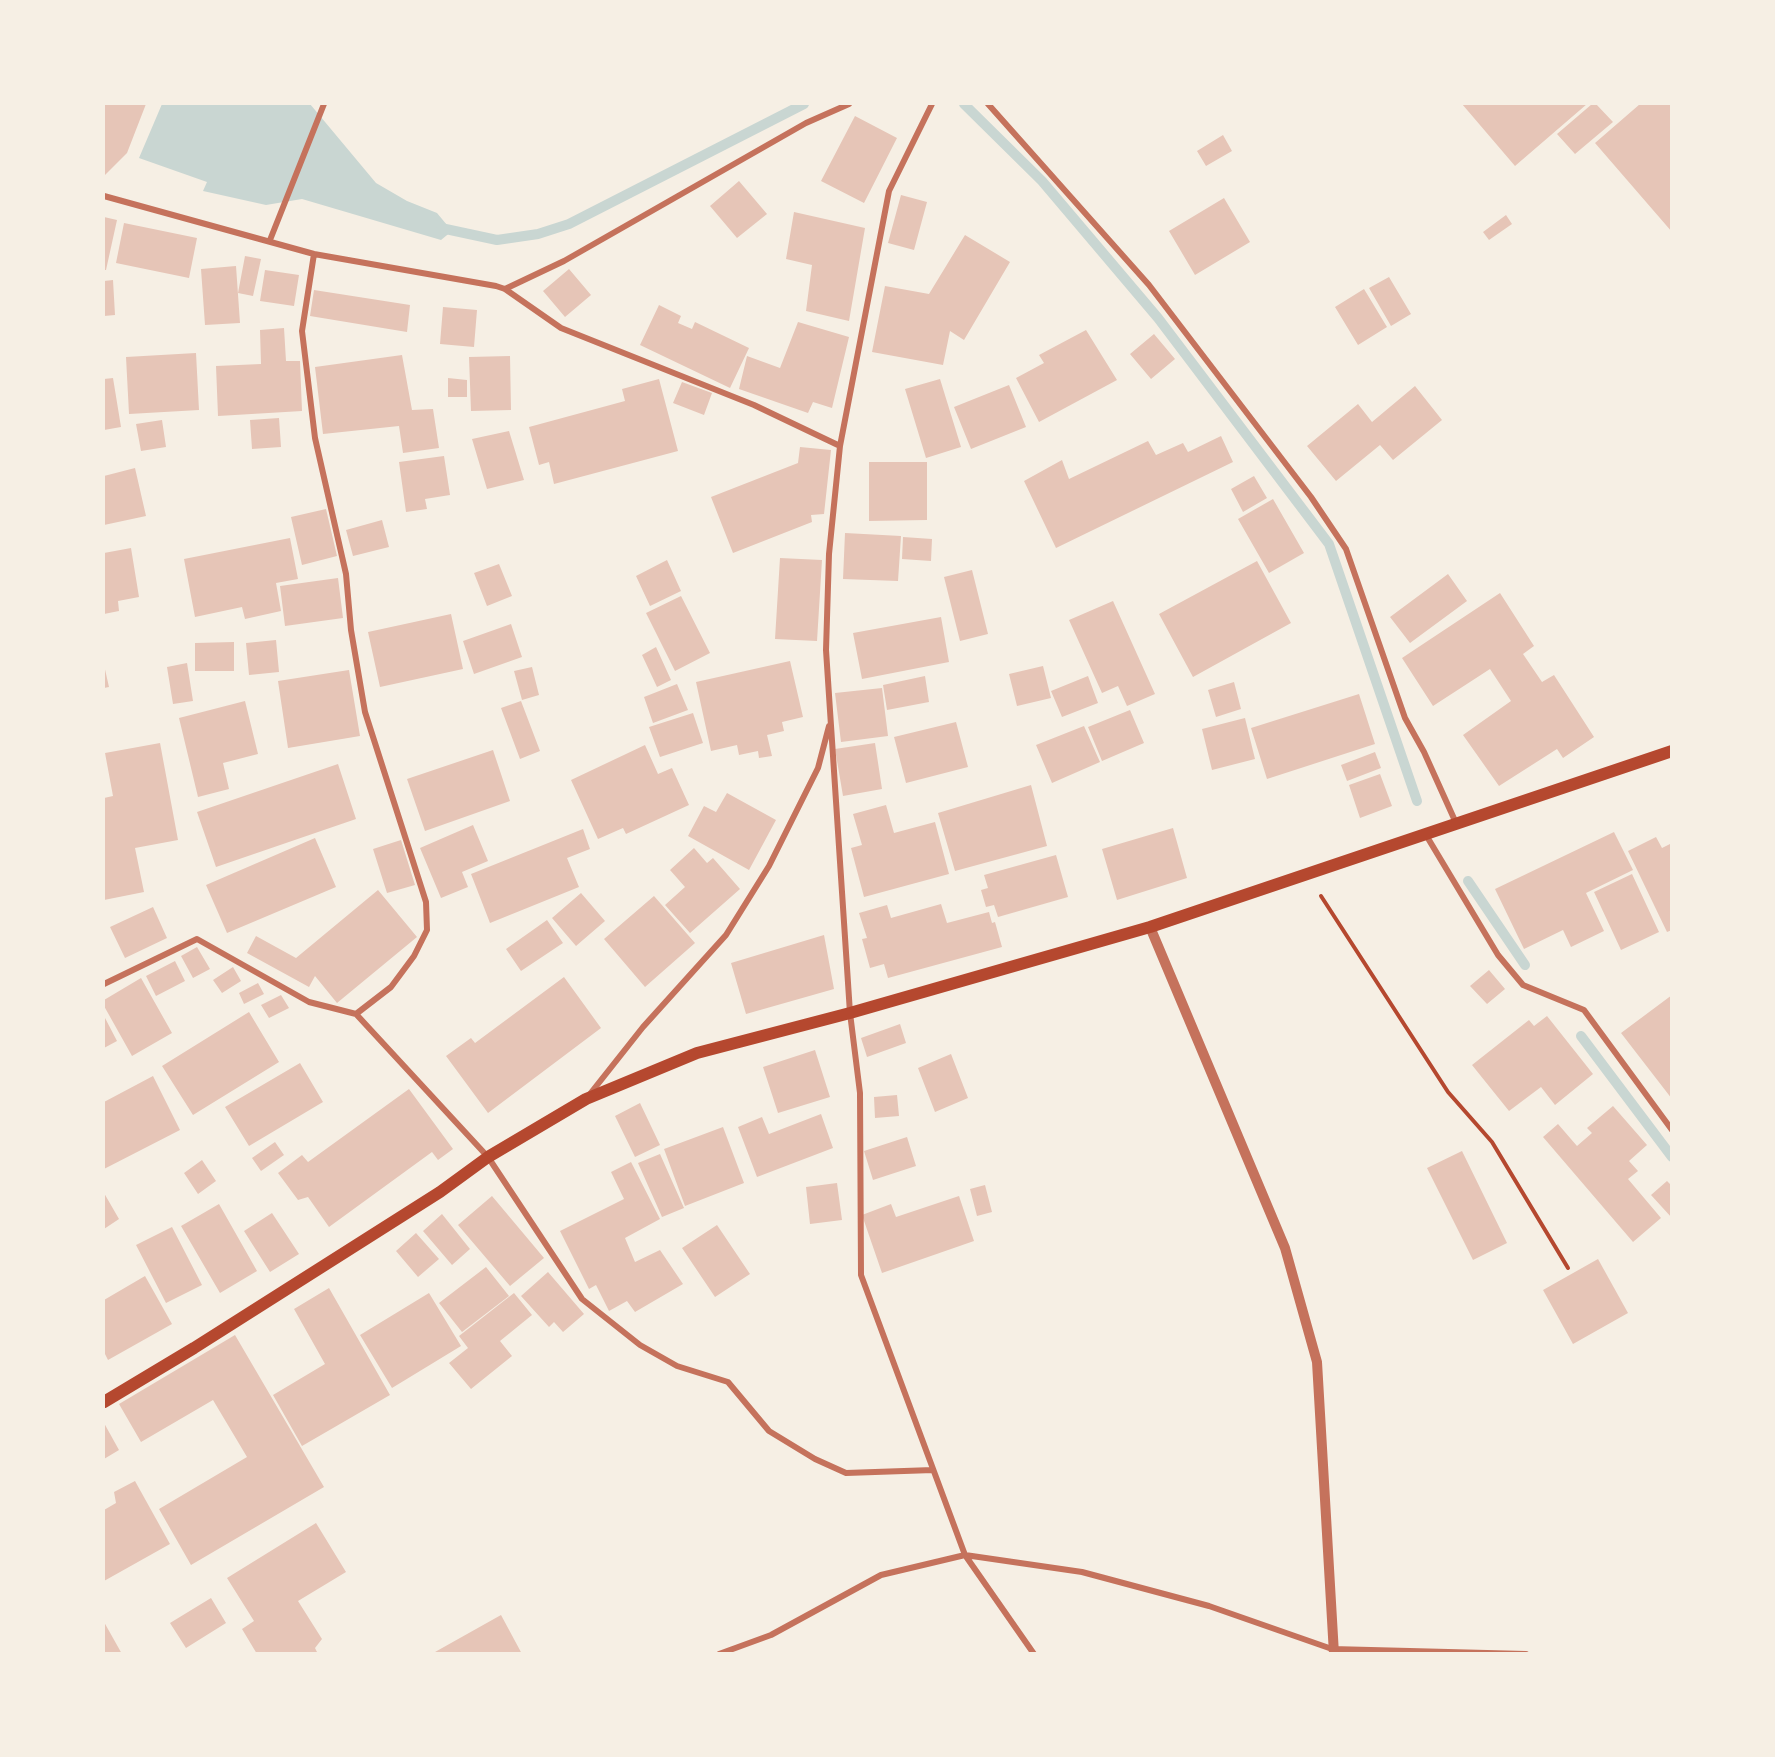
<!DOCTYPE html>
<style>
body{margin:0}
#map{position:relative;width:1775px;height:1757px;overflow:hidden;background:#f6efe4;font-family:Montserrat,sans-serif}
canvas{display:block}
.frame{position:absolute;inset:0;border:105px solid #f6efe4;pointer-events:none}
</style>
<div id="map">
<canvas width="1775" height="1757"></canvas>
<div class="frame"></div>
</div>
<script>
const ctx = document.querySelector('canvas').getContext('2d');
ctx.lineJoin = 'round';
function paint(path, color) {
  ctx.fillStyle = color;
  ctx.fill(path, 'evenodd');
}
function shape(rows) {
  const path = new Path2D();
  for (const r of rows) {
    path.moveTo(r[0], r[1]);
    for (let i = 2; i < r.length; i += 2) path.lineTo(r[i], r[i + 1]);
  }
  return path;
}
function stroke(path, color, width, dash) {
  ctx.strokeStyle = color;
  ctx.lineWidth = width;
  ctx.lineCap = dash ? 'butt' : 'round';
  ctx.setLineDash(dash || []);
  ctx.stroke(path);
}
const water = shape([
 [162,104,310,104,376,183,407,201,437,213,452,231,441,240,302,199,266,205,203,191,207,182,139,158]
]);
const stream = shape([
 [964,104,1042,181,1158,318,1329,544,1417,801],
 [441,228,497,240,538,234,569,224,804,104],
 [1468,881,1525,965],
 [1581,1036,1672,1157]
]);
const building = shape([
 [104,104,146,104,127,153,104,176],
 [1462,104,1587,104,1515,166],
 [1592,104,1596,104,1613,122,1575,154,1557,134],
 [1640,104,1672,104,1672,232,1595,143],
 [855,116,897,138,864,203,821,181],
 [1223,135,1232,151,1206,166,1197,151],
 [739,181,767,214,737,238,710,206],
 [901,195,927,202,914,250,888,243],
 [1224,198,1250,242,1195,275,1169,231],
 [794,212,865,228,849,321,806,311,812,265,786,259],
 [1506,215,1512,224,1489,240,1483,232],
 [104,217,117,220,106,270,104,270],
 [124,223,197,238,189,278,116,263],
 [965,235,1010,262,964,340,950,331,943,365,872,352,885,286,929,294],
 [245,256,261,259,253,296,238,293],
 [236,266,240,323,205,325,201,269],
 [569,269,591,295,565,317,543,291],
 [265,270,299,275,294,306,260,301],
 [1389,277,1411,314,1391,326,1369,288],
 [113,280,115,315,104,316,104,281],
 [1364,289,1387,327,1358,345,1335,307],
 [314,290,410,305,407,332,310,316],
 [659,305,681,316,678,323,692,329,695,322,749,348,730,388,640,345],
 [443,307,477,310,474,347,440,344],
 [798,322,849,337,832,408,813,402,808,413,739,389,747,356,780,368],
 [284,328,286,361,300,361,302,411,218,416,216,366,261,364,260,330],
 [1086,330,1117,380,1039,422,1016,378,1044,363,1039,355],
 [1154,334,1175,359,1151,379,1130,354],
 [196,353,199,410,129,414,126,357],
 [402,355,412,410,433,409,439,448,403,453,399,426,323,434,315,367],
 [510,356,511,410,471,411,469,357],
 [113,378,121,427,104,430,104,379],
 [448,378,467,380,467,397,448,397],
 [659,379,678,451,554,484,549,462,539,465,529,427,625,401,622,389],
 [940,379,961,447,926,458,905,389],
 [682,382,712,393,704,415,673,403],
 [1009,385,1026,427,971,449,954,407],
 [1415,386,1442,420,1393,460,1380,445,1336,481,1307,446,1358,404,1372,422],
 [279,418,281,447,252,449,250,420],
 [162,420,166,447,141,451,136,424],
 [509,431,524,480,487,489,472,439],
 [1221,436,1233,462,1056,548,1024,481,1062,460,1069,479,1148,441,1156,455,1183,443,1188,452],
 [800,447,831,450,824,514,811,515,812,522,733,553,711,497,798,463],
 [444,456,450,495,425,499,427,509,406,512,399,462],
 [869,462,927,462,927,520,869,521],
 [135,468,146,516,104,525,104,476],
 [1254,476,1267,498,1243,512,1231,489],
 [1273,499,1304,553,1269,573,1238,519],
 [326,509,337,556,302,565,291,517],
 [382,520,389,547,353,556,346,530],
 [845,533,901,536,898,581,843,579],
 [903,537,932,539,931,561,902,559],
 [290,538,298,579,276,583,281,611,245,619,242,607,195,617,184,559],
 [131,548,139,597,118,601,119,611,104,614,104,553],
 [780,558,822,560,817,641,775,639],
 [667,560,681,591,650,606,636,576],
 [1257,561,1291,623,1193,677,1159,614],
 [499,564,512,596,487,606,474,573],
 [972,570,988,634,960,641,944,577],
 [1448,574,1467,601,1410,643,1390,617],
 [338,578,343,618,285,626,280,586],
 [1500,593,1534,646,1523,654,1542,682,1554,675,1594,737,1563,758,1557,749,1499,786,1463,735,1511,701,1490,669,1433,706,1402,658],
 [681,596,710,653,675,671,646,613],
 [1113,601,1155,694,1127,706,1118,686,1102,693,1069,620],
 [451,614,463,669,380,687,368,632],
 [941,617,949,662,862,679,853,633],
 [511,624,522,657,474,674,463,641],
 [276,640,279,672,249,675,246,643],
 [234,642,234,671,195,671,195,643],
 [656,647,671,680,657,687,642,655],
 [790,661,803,717,782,722,784,731,767,735,772,756,759,758,758,751,739,755,737,745,711,751,696,682],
 [187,663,193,701,173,704,167,667],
 [104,665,109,687,104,688],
 [1043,666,1051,698,1017,706,1009,674],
 [532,667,539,695,522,700,514,671],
 [349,670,360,736,288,748,278,681],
 [925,676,929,702,887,710,883,685],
 [1088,676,1098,703,1062,717,1051,691],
 [1234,682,1241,709,1216,717,1208,690],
 [677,684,688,710,653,723,644,697],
 [882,688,888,736,841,742,835,693],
 [1359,694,1375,744,1267,779,1251,728],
 [245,701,258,754,223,763,229,789,198,797,179,718],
 [521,701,540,751,520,759,501,708],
 [1130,710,1144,743,1102,761,1088,727],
 [693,713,703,743,660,757,649,727],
 [1245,718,1255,759,1212,770,1202,729],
 [956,722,968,767,906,783,894,737],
 [1084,726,1100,762,1052,783,1036,745],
 [160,743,178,840,135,848,144,892,104,900,104,798,113,796,105,753],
 [875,743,882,789,843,796,835,749],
 [645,745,658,774,672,768,689,805,626,834,623,828,598,839,571,780],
 [493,750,510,801,425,831,407,779],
 [1375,752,1381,768,1347,781,1341,765],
 [338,764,356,819,216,867,197,812],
 [1380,774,1392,806,1360,818,1349,785],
 [1031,785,1047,846,955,871,938,813],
 [727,793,776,820,749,870,688,836,704,806,716,812],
 [886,805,894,833,935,822,949,874,864,897,851,848,862,845,853,814],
 [473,825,488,861,462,872,468,887,441,898,420,848],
 [1173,828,1187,878,1117,900,1102,849],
 [583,829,590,849,567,858,579,887,490,923,471,874],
 [1614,832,1633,870,1586,893,1604,931,1571,947,1563,930,1524,949,1495,889],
 [1656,837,1662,848,1672,843,1672,930,1667,932,1628,851],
 [315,838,336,887,227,933,206,885],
 [401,840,415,885,387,893,373,849],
 [694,848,707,863,713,858,740,889,690,933,665,905,685,887,670,870],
 [1056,855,1068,897,998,917,994,905,986,907,981,890,988,888,984,875],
 [1632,874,1659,932,1621,950,1594,892],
 [378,890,417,937,337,1003,315,976,309,987,247,953,256,936,296,958],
 [581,893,605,921,576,946,552,918],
 [654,896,695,943,645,987,604,939],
 [941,904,947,923,989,912,992,923,995,922,1002,947,888,978,884,964,870,968,862,939,867,938,859,913,887,905,891,918],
 [153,907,167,938,125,958,110,927],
 [547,920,563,943,521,971,506,949],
 [824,935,834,989,746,1014,731,963],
 [197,947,210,969,193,978,181,956],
 [175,961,185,981,156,996,146,976],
 [233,967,241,981,222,993,213,980],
 [1489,970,1505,989,1487,1004,1470,986],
 [564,977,601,1028,488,1113,446,1056,471,1038,475,1043],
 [141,978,172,1033,132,1056,104,1006,104,1000],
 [258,983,264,994,244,1004,239,993],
 [281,995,289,1008,269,1018,261,1005],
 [1672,995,1672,1099,1621,1033],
 [249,1012,279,1062,193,1115,162,1066],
 [104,1016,117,1041,104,1048],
 [1547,1016,1593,1074,1555,1105,1541,1087,1509,1111,1472,1065,1529,1020,1534,1026],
 [900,1024,906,1043,867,1057,861,1038],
 [815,1050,830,1097,778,1113,763,1067],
 [951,1054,968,1098,935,1112,918,1068],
 [300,1063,323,1102,249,1146,225,1107],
 [153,1076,180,1130,104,1169,104,1102],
 [409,1089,453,1149,438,1160,432,1152,329,1227,308,1197,298,1200,278,1173,302,1155,308,1162],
 [897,1095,899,1116,875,1118,874,1097],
 [640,1103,660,1145,635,1157,615,1116],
 [1613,1106,1647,1145,1629,1161,1638,1171,1628,1179,1661,1218,1633,1242,1543,1137,1558,1124,1577,1146,1592,1133,1587,1128],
 [821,1114,833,1148,757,1177,738,1127,762,1117,769,1134],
 [723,1127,744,1183,685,1206,664,1149],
 [907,1137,916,1166,873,1180,864,1151],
 [275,1142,284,1155,261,1171,252,1158],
 [1462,1151,1507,1243,1473,1260,1427,1168],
 [660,1154,684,1208,662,1217,638,1163],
 [202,1160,216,1181,198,1194,184,1173],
 [631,1162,660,1219,625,1238,635,1262,660,1250,683,1284,635,1312,627,1301,609,1311,596,1285,589,1289,560,1231,624,1199,611,1172],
 [1667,1181,1672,1186,1672,1218,1651,1195],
 [837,1183,842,1220,810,1224,806,1187],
 [985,1185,992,1212,977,1216,970,1189],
 [104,1193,119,1219,104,1229],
 [492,1196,544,1258,510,1286,458,1225],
 [959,1196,974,1241,882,1273,862,1215,891,1204,896,1217],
 [219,1204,257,1271,220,1293,181,1226],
 [272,1213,299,1254,270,1272,244,1231],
 [442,1214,470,1249,452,1265,423,1231],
 [717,1225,750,1274,715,1297,682,1248],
 [172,1227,202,1285,166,1303,136,1245],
 [416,1233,439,1259,418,1277,396,1251],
 [1598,1259,1628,1313,1573,1344,1543,1290],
 [486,1267,509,1296,462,1332,439,1303],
 [548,1272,584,1314,563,1332,554,1322,549,1327,521,1296],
 [145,1276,172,1324,108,1360,104,1352,104,1300],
 [329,1288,390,1395,302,1446,273,1395,325,1364,294,1309],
 [429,1293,461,1346,392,1388,360,1335],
 [514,1293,532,1315,500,1341,512,1356,471,1389,449,1363,468,1348,459,1336],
 [235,1335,324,1487,191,1565,159,1509,247,1457,213,1400,141,1442,119,1404],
 [104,1423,119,1450,104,1459],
 [135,1481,170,1544,104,1581,104,1510,116,1503,114,1492],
 [316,1523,346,1572,298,1601,322,1639,315,1648,318,1654,257,1654,242,1629,254,1621,227,1578],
 [211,1598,226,1623,186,1648,170,1623],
 [501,1615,522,1654,436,1654,435,1652],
 [104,1622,122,1654,104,1654]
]);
const path = shape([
 [1321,896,1448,1092,1492,1142,1568,1268]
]);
const minor = shape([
 [932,104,889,191,840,446,829,554,826,650,850,1013,860,1093,861,1275,965,1555,1034,1654],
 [988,104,1149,285,1311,497,1346,549,1405,718,1424,752,1456,823],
 [104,196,314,254,496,286,505,289,561,328,754,405,840,446],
 [270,240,324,104],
 [314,254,302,331,315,438,346,574,351,630,365,712,426,902,427,930,414,956,391,987,356,1014],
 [505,289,564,261,806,123,849,104],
 [1426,835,1498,955,1523,985,1584,1010,1672,1130],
 [104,984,197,939,309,1002,356,1014,488,1157,582,1299,640,1345,677,1366,728,1382,769,1431,815,1459,846,1473,933,1470],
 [590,1094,643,1027,726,935,769,866,818,768,829,726],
 [719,1654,771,1635,881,1575,965,1555,1082,1572,1209,1606,1332,1649,1526,1654]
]);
const tertiary = shape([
 [1150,927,1285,1248,1317,1362,1334,1654]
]);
const secondary = shape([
 [104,1402,194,1348,440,1192,488,1157,586,1099,697,1053,850,1013,1150,927,1672,751]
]);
paint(water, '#c9d6d2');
stroke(stream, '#c9d6d2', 10);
paint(building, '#e6c5b7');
stroke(path, '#b5482f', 4);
stroke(minor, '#c5725c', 6);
stroke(tertiary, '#c5725c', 10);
stroke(secondary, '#b5482f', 12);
</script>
